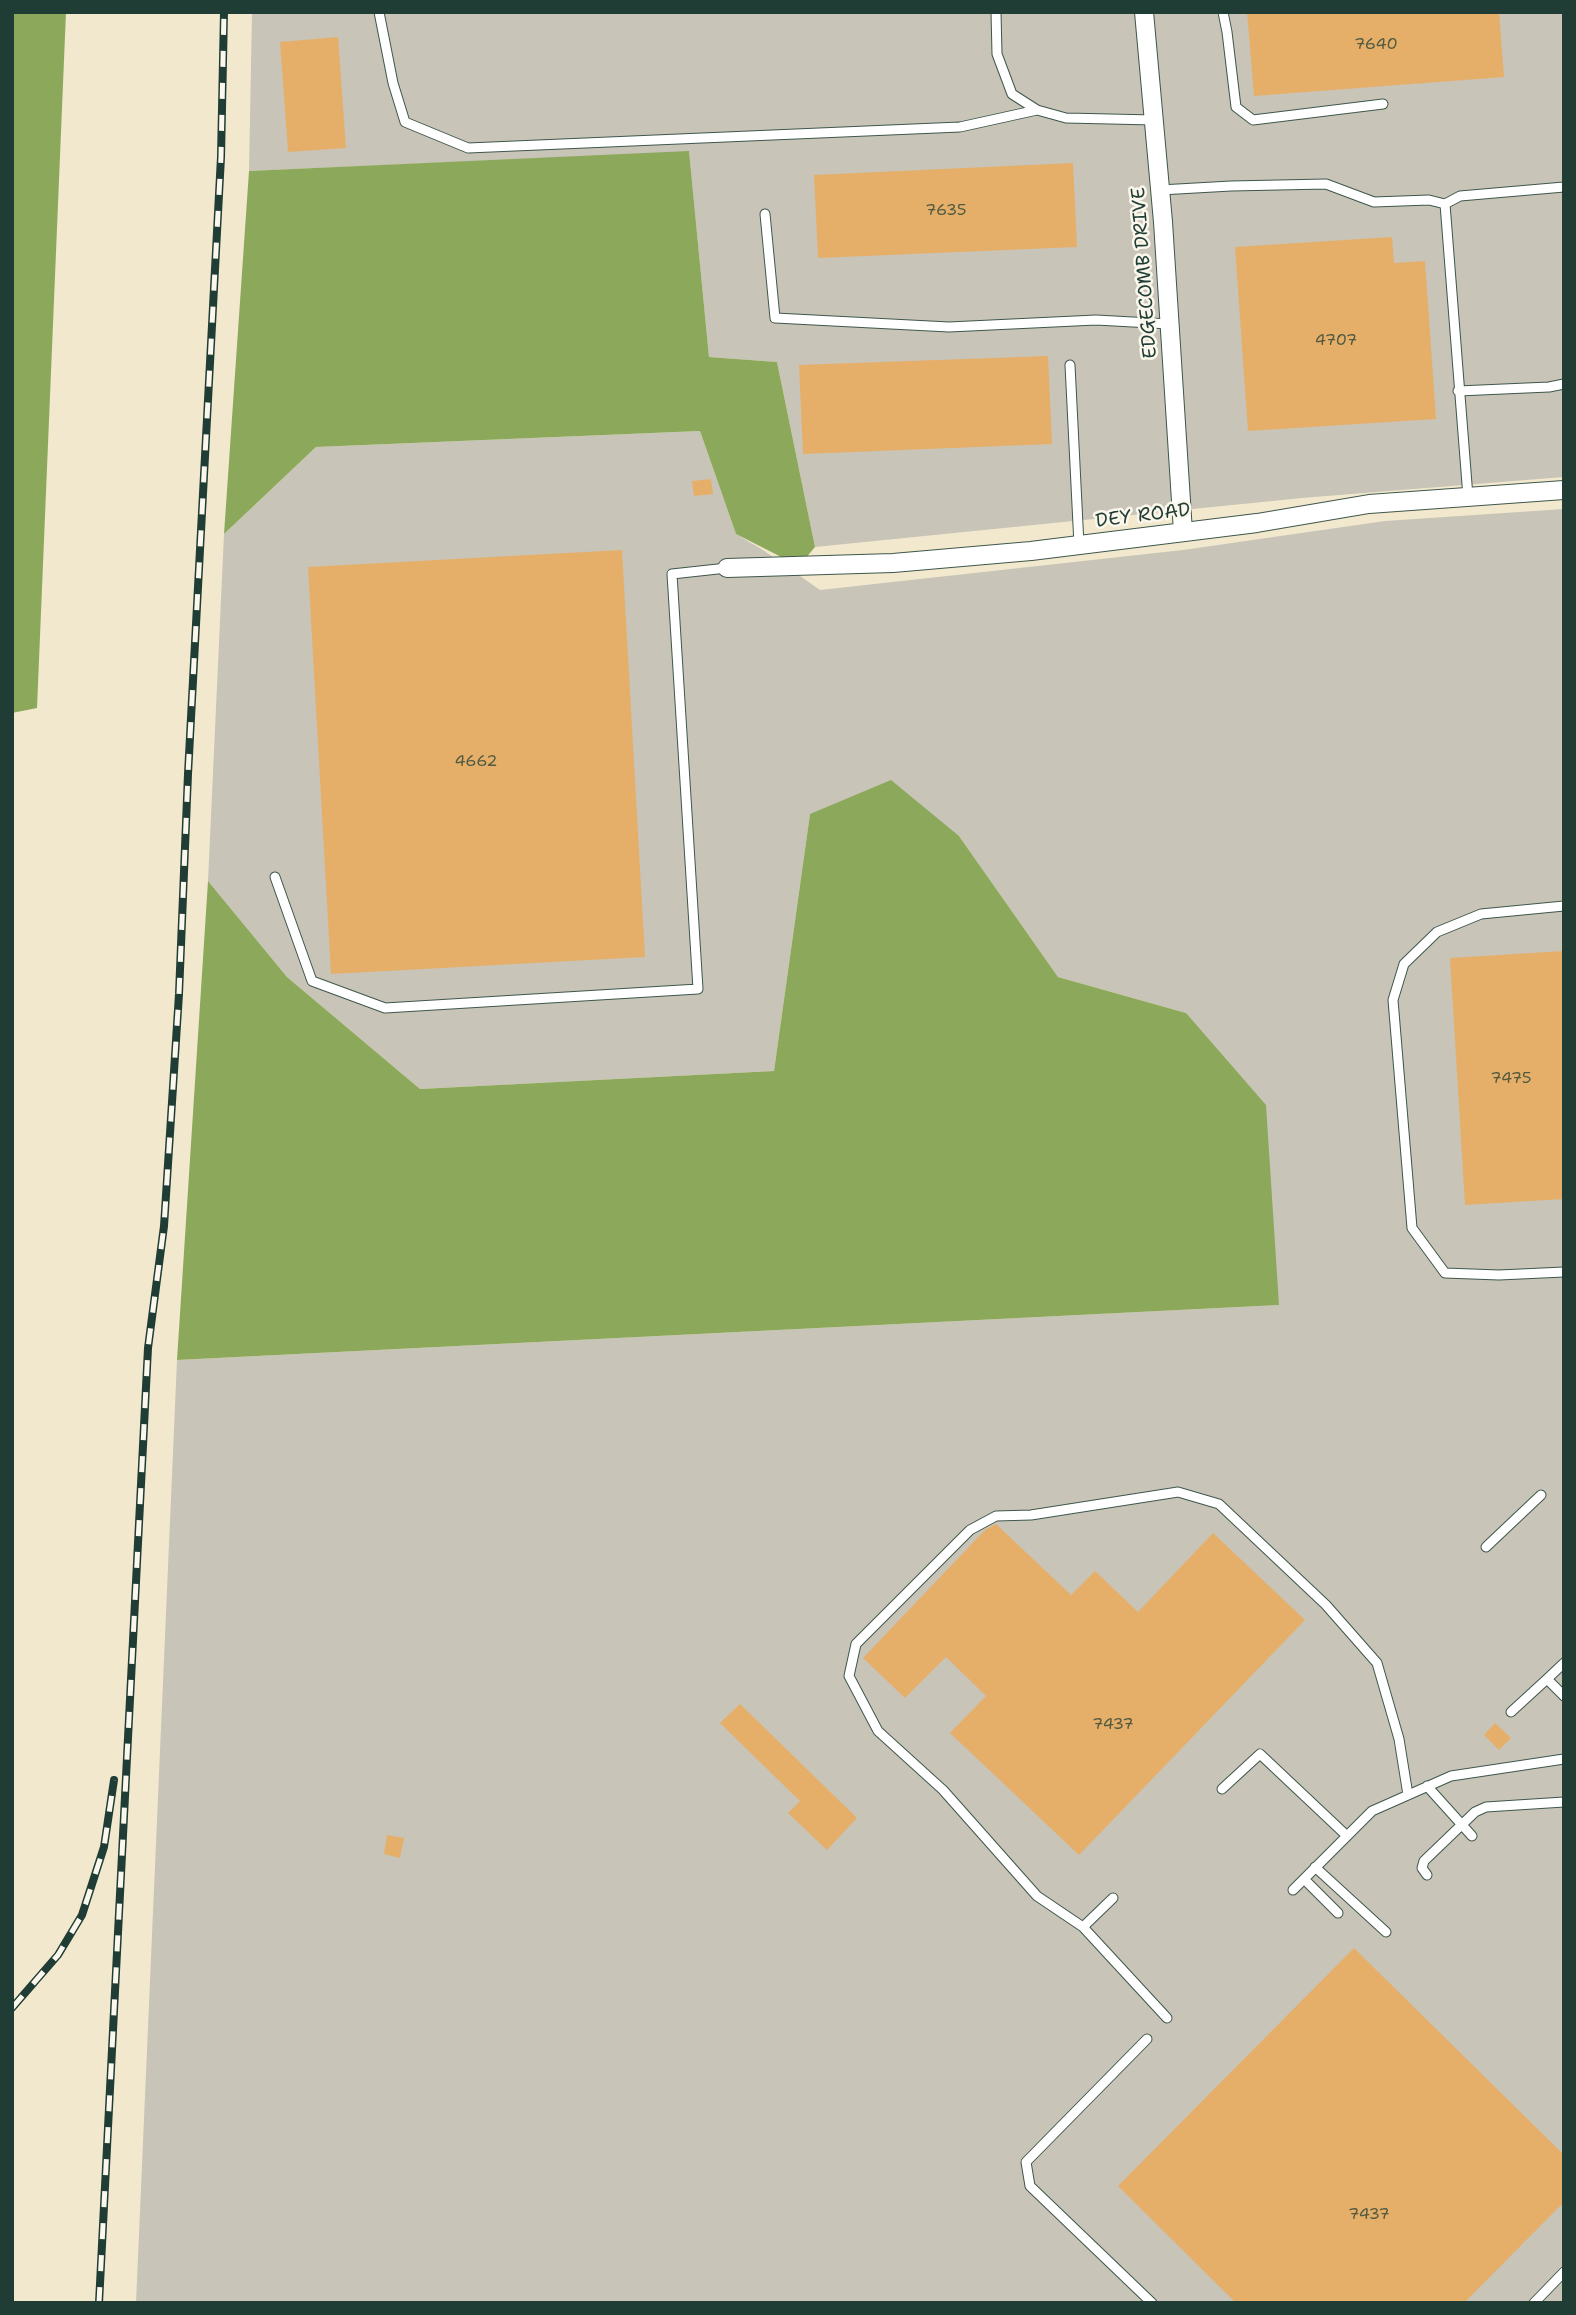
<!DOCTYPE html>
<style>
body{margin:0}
#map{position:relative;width:1576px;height:2315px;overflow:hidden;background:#f2e8ce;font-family:"Shantell Sans",sans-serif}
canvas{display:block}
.frame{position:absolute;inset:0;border:14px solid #1f3d34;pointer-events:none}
</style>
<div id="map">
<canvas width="1576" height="2315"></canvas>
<div class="frame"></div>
</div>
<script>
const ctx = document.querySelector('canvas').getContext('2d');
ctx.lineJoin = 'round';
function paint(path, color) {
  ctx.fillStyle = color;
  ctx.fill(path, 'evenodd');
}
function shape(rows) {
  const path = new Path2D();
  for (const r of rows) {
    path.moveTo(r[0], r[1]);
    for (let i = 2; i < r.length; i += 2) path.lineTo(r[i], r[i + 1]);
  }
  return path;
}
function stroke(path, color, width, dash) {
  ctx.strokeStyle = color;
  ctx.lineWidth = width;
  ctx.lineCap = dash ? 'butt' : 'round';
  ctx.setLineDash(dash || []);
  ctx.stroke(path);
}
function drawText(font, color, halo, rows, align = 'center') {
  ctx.font = font + ' "Shantell Sans",sans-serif';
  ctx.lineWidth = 5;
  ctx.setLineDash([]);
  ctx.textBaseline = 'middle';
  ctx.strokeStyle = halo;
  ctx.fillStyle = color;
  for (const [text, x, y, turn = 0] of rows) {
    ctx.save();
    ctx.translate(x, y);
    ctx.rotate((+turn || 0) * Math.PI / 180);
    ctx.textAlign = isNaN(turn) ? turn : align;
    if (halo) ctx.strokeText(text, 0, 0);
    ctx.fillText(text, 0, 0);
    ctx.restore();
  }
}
const industrial = shape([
 [252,12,1564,12,1564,477,1302,498,815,547,777,362,709,357,689,152,249,171],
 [700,431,736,534,763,550,820,590,1183,550,1385,521,1564,509,1564,2303,136,2303,177,1360,1279,1305,1186,1013,1058,977,959,836,810,814,774,1071,420,1089,287,977,208,881,224,534,316,447]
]);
const forest = shape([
 [12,12,66,12,37,708,12,713],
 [689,151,709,357,777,362,815,547,799,566,736,534,700,431,316,447,224,534,249,171],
 [891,780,959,836,1058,977,1186,1013,1266,1105,1279,1305,177,1360,208,881,287,977,420,1089,774,1071,810,814]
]);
const building = shape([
 [1247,12,1499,12,1504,77,1254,96],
 [338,37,346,148,288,152,280,42],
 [1073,163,1077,247,818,258,814,175],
 [1392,237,1394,263,1425,261,1436,419,1248,431,1235,247],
 [1048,356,1052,444,803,454,799,365],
 [711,479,713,494,694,496,692,481],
 [622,550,645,957,331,974,308,567],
 [1564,951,1564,1199,1465,1205,1450,958],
 [996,1524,1071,1595,1095,1571,1138,1612,1213,1533,1305,1620,1079,1855,950,1733,986,1696,946,1657,905,1698,863,1658,986,1529],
 [740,1704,857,1818,827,1850,788,1813,800,1801,720,1723],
 [1495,1723,1511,1738,1499,1750,1484,1735],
 [387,1835,404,1838,400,1858,384,1854],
 [1354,1948,1564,2155,1564,2202,1464,2303,1236,2303,1118,2186]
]);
const service = shape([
 [379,12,393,83,405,122,468,148,960,127,1037,110],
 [996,12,997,54,1012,94,1037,110,1066,118,1154,120],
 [1223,12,1227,32,1236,107,1253,120,1383,104],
 [1160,190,1231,186,1326,184,1374,202,1429,200,1445,204,1468,497],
 [1445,204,1460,196,1564,187],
 [765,214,775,318,949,327,1096,320,1169,324],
 [1070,365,1079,545],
 [1458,391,1549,387,1564,384],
 [275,877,312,981,385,1008,698,989,672,574,727,568],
 [1564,906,1481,914,1437,932,1404,964,1393,1000,1412,1228,1445,1273,1499,1275,1564,1272],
 [1486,1547,1541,1495],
 [1547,1679,1564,1663],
 [1511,1712,1547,1679,1564,1696],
 [1427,1786,1472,1836],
 [1222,1789,1260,1754,1347,1836],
 [1315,1867,1386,1932],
 [1427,1875,1422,1868,1424,1861,1475,1812,1486,1807,1564,1802],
 [1304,1879,1338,1913],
 [1293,1890,1372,1811,1451,1776,1564,1759],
 [1113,1898,1083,1927,1167,2018],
 [1083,1927,1037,1896,943,1790,878,1731,849,1676,856,1644,970,1530,996,1516,1031,1515,1178,1492,1219,1504,1326,1605,1377,1663,1399,1739,1408,1795],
 [1147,2039,1026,2162,1030,2186,1152,2303],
 [1534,2303,1564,2272]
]);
const minor = shape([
 [1144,12,1163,222,1183,532],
 [727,568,893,563,1031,551,1257,523,1369,504,1564,490]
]);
const rail = shape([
 [12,2008,58,1955,82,1915,104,1847,114,1780],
 [99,2303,148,1348,164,1226,179,994,188,774,221,157,224,12]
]);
const numberNames = [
 ["7640",1376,45],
 ["7635",946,211],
 ["4707",1336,341],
 ["4662",476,762],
 ["7475",1511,1079],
 ["7437",1113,1725],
 ["7437",1369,2215]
];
const streetNames = [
 ["EDGECOMB DRIVE",1145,273,-94],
 ["DEY ROAD",1143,516,-7]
];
paint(industrial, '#c8c4b8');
paint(forest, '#8ca95b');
paint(building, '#e6af69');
stroke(service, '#3f574b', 11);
stroke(minor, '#3f574b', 20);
stroke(service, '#fff', 9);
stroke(minor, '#fff', 18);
stroke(rail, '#1f3d34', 8);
stroke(rail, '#fbf7ec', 5, [16]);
drawText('16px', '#515a41', null, numberNames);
drawText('19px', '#1f3d34', '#fbf7ec', streetNames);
</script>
